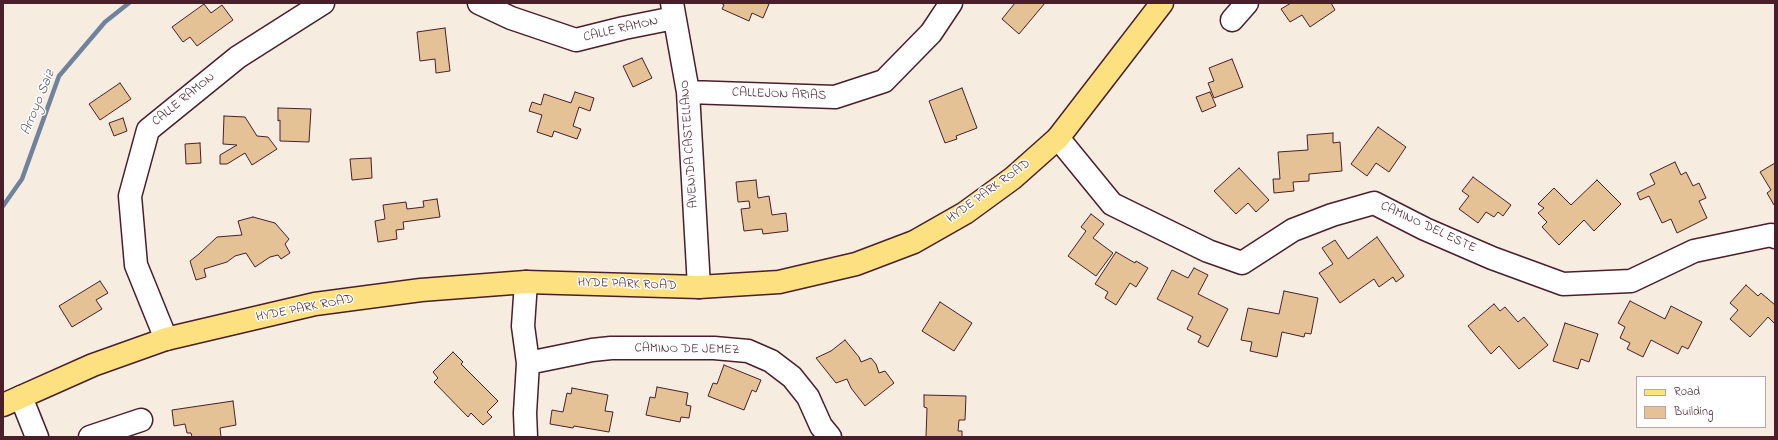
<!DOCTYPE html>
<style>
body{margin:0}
#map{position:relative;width:1778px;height:440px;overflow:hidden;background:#f7ece0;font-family:"Indie Flower",sans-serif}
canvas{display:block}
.frame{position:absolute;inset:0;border:4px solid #4a1f2b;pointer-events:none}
.legend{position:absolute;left:1636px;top:376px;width:130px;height:52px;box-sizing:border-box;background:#fff;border:1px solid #b7a5aa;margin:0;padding:5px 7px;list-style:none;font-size:12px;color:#4a1f2b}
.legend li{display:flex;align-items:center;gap:8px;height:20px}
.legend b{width:20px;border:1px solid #b7a5aa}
</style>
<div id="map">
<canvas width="1778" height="440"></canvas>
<div class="frame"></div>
<ul class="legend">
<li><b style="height:5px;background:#fde080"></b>Road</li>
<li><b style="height:11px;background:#e5c196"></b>Building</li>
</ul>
</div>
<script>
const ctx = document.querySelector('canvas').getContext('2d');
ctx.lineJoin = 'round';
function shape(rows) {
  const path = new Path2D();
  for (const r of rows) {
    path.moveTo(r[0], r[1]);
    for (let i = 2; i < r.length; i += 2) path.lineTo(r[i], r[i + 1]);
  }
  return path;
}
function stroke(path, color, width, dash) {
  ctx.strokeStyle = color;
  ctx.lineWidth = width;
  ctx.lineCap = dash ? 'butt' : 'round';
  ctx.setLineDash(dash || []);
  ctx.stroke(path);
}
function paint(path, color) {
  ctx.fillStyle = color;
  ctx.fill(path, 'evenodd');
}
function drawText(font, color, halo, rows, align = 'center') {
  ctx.font = font + ' "Indie Flower",sans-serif';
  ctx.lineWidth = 3;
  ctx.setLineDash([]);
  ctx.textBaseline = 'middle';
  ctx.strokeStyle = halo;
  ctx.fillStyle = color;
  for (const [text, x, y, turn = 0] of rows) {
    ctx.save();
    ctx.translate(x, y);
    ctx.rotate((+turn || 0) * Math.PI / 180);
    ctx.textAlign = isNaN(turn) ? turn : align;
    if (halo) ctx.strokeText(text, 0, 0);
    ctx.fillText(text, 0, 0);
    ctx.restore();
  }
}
const stream = shape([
 [3,206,22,179,59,76,105,22,129,3]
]);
const building = shape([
 [721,3,765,3,769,4,763,18,752,13,749,21,722,9,724,5,721,3],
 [1015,3,1045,3,1019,34,1002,19,1015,3],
 [1291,3,1331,3,1335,10,1310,27,1302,15,1290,22,1281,9,1291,3],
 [204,4,211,13,222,5,233,20,197,46,190,37,183,42,172,27,204,4],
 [445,28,450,71,436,73,435,59,420,61,417,32,445,28],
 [642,58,652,78,633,87,623,66,642,58],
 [1232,59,1243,87,1214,98,1208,83,1214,81,1209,68,1232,59],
 [120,83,131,99,100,120,89,104,120,83],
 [962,88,977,128,956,136,957,139,945,143,929,101,962,88],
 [575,92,594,98,590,111,579,107,573,126,581,129,577,139,554,131,552,137,537,132,542,115,529,111,532,102,541,105,544,94,571,103,575,92],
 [1210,92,1216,106,1202,112,1196,97,1210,92],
 [278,108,311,109,309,142,280,141,280,120,278,121,278,108],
 [224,116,245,117,257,136,268,137,277,149,252,165,245,153,227,164,220,164,220,155,237,145,223,144,224,116],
 [123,118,127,131,114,136,109,123,123,118],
 [1378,127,1406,147,1389,172,1376,163,1367,176,1351,164,1378,127],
 [1333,133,1333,143,1340,142,1342,171,1309,174,1309,181,1293,182,1294,191,1274,193,1273,179,1280,179,1278,152,1308,150,1307,135,1333,133],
 [200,143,201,163,186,164,185,144,200,143],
 [371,158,372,178,352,180,350,159,371,158],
 [1675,162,1681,175,1686,172,1693,186,1699,183,1706,198,1699,201,1707,218,1677,233,1671,219,1662,223,1649,196,1640,200,1637,193,1655,184,1650,174,1675,162],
 [1775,163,1775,204,1774,205,1767,193,1771,190,1760,172,1775,163],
 [1239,168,1269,200,1256,212,1248,203,1236,214,1214,191,1239,168],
 [1473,177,1511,205,1503,216,1498,212,1494,217,1486,212,1478,223,1459,209,1469,196,1462,191,1473,177],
 [756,180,758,198,769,196,772,215,786,213,788,231,763,234,762,229,744,231,741,209,750,208,749,201,738,202,736,182,756,180],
 [1597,180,1621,204,1594,231,1584,220,1559,245,1542,227,1547,222,1538,213,1544,208,1538,204,1554,188,1571,205,1597,180],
 [437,199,440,217,403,222,404,229,396,230,397,239,378,242,375,221,385,219,383,205,406,202,407,209,424,207,423,201,437,199],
 [1091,214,1104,224,1093,238,1113,253,1096,276,1068,256,1086,231,1081,227,1091,214],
 [253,217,275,223,289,239,285,244,290,253,281,259,278,255,270,257,255,267,246,253,235,256,227,262,204,269,206,277,196,280,190,261,199,254,217,237,242,235,238,221,253,217],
 [1377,237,1404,276,1396,282,1393,277,1379,287,1374,279,1340,303,1319,273,1333,264,1322,248,1335,240,1348,259,1377,237],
 [1116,252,1135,263,1136,261,1148,268,1136,287,1130,283,1116,305,1105,298,1108,292,1095,284,1116,252],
 [1194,268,1208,275,1198,294,1228,309,1208,347,1198,342,1201,336,1187,329,1193,317,1157,299,1172,270,1188,278,1194,268],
 [100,281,108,293,96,300,102,309,72,327,59,306,100,281],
 [1746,285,1758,296,1761,293,1775,305,1775,324,1768,317,1750,337,1730,319,1738,310,1730,303,1746,285],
 [1284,291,1318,298,1311,334,1305,333,1304,337,1282,332,1277,357,1250,351,1252,342,1241,340,1248,308,1279,314,1284,291],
 [1630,301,1665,319,1671,306,1702,322,1688,349,1682,346,1678,354,1651,340,1643,357,1627,349,1630,343,1620,338,1625,327,1618,323,1630,301],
 [940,302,972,323,954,351,922,331,940,302],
 [1494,304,1500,311,1505,307,1518,322,1524,317,1548,345,1519,369,1499,346,1491,354,1468,326,1494,304],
 [1565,323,1598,334,1589,362,1581,359,1578,369,1553,361,1565,323],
 [845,340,859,357,861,362,871,358,876,364,879,373,885,371,894,383,865,406,851,388,847,379,836,383,816,358,831,351,845,340],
 [453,352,463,362,461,364,498,401,487,412,492,417,483,425,471,413,468,417,434,382,438,378,433,372,453,352],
 [724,365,761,380,756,392,752,390,744,410,708,396,713,383,717,384,724,365],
 [657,387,688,393,686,405,691,406,689,418,681,417,680,422,646,415,650,397,655,398,657,387],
 [572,388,608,395,605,411,613,412,609,432,574,426,573,428,550,424,552,410,563,412,567,393,571,394,572,388],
 [924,395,966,396,965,420,959,420,958,431,962,431,962,437,926,437,927,408,924,407,924,395],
 [233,401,236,425,220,428,221,437,192,437,191,433,187,433,185,424,174,426,172,410,233,401]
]);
const minor = shape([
 [479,3,511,18,576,40,624,28,674,18],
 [672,3,688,92,699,287],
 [1232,20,1247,3],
 [688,92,835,97,884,81,931,33,951,3],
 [1058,138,1112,204,1208,251,1242,263,1293,230,1332,215,1374,203,1425,229,1492,258,1563,284,1631,281,1694,251,1771,235,1775,237],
 [526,282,523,326,528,363,525,413,526,437],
 [166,339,136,265,130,196,148,130,238,57,323,3],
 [528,363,592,350,611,348,714,348,748,351,771,361,792,377,808,397,821,426,830,437],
 [21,397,37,437],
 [90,437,141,420]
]);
const major = shape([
 [3,405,93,365,166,339,315,304,421,290,526,282,699,287,779,282,856,264,914,242,965,213,1013,178,1058,138,1162,3]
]);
const streetNames = [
 ["CALLE RAMON",621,30,-13],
 ["CALLEJON ARIAS",779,95,2],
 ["CALLE RAMON",184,100,-39],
 ["AVENIDA CASTELLANO",690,144,-94],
 ["HYDE PARK ROAD",989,192,-36],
 ["CAMINO DEL ESTE",1428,228,25],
 ["HYDE PARK ROAD",627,285,2],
 ["HYDE PARK ROAD",305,309,-11],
 ["CAMINO DE JEMEZ",687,350,1]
];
const waterNames = [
 ["Arroyo Saiz",39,103,-68]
];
stroke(stream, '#6f839c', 4.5);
paint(building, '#e5c196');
stroke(building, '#4a1f2b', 1);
stroke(minor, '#4a1f2b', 25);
stroke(major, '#4a1f2b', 25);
stroke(minor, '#fff', 22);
stroke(major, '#fde080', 22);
drawText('13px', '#4a1f2b', '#fff', streetNames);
drawText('italic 14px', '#5f596d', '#fff', waterNames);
</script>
